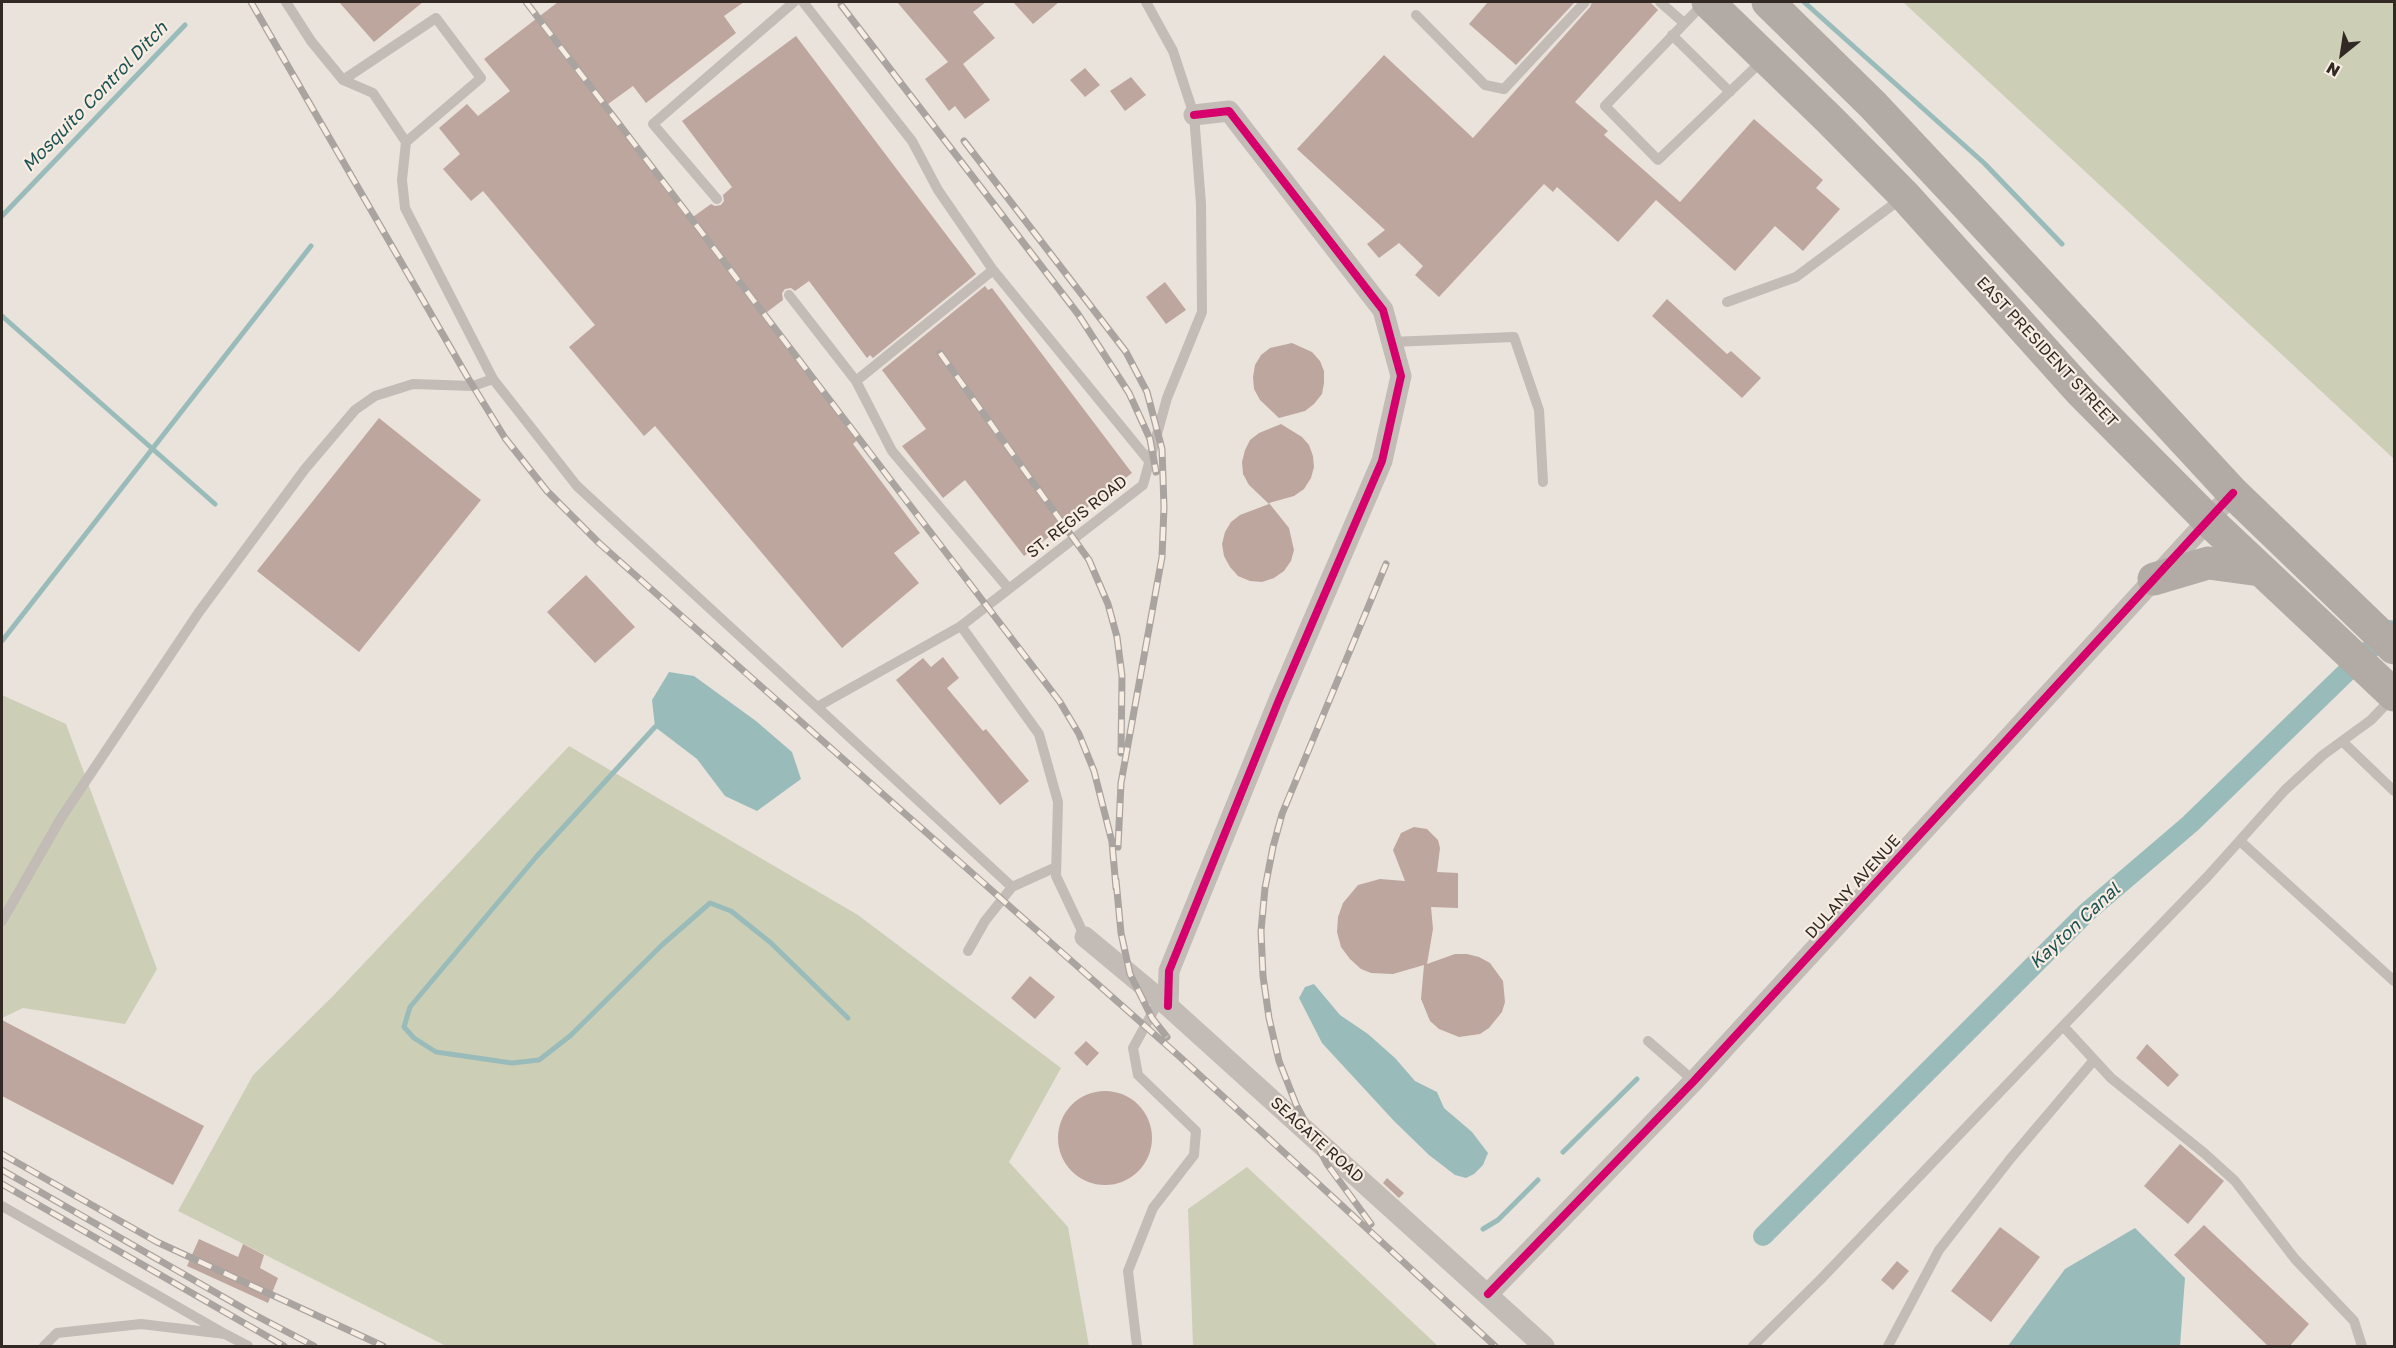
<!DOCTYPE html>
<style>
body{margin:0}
#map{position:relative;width:2396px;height:1348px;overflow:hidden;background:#eae3dc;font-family:"Golos Text",sans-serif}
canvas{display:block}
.frame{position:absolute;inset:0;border:3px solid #322925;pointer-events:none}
.north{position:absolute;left:2312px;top:24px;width:60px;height:60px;-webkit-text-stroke:4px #f8ede2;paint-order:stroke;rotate:210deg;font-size:16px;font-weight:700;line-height:24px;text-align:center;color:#322925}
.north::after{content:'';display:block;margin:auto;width:21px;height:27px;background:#322925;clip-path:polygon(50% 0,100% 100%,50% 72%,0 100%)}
</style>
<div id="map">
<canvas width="2396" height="1348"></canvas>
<div class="frame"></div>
<div class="north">N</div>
</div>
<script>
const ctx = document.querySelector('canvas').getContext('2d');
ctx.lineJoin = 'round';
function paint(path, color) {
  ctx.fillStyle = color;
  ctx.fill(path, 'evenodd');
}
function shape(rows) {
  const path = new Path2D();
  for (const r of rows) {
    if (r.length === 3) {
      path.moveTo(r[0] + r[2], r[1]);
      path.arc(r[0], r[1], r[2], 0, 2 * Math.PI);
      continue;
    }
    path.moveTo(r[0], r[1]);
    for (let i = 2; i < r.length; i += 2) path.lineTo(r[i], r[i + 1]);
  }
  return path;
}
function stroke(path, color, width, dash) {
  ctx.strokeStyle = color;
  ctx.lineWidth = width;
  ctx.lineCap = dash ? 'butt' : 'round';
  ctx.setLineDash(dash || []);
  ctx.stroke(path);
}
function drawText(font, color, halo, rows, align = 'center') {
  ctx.font = font + ' "Golos Text",sans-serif';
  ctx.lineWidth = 4.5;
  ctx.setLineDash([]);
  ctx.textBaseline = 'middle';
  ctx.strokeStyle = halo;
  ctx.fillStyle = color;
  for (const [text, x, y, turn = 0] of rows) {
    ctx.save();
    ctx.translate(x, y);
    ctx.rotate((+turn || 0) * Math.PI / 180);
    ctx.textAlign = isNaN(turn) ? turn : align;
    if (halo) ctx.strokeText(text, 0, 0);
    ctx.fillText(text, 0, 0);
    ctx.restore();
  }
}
const green = shape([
 [1903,2,2394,2,2394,459],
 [2,695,66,724,157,969,125,1024,23,1008,2,1018],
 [569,746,858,915,1061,1068,1009,1162,1068,1227,1089,1346,446,1346,178,1211,253,1075,333,996],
 [1247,1167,1438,1346,1193,1346,1188,1209]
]);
const water = shape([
 [669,672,694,676,756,721,792,752,801,779,757,811,725,796,697,759,655,727,652,700],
 [1314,984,1340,1015,1368,1034,1395,1058,1415,1081,1437,1092,1444,1108,1472,1132,1488,1153,1483,1165,1474,1174,1466,1178,1455,1175,1429,1155,1394,1121,1322,1043,1299,998,1305,987],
 [2135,1228,2185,1278,2180,1346,2008,1346,2065,1269]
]);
const stream = shape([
 [1804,2,1984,163,2062,244],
 [2,216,185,25],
 [2,316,215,504],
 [2,641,311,246],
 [655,727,537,856,410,1007,404,1027,414,1038,436,1052,512,1063,539,1060,570,1036,662,945,710,903,731,911,771,943,848,1018],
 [1563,1152,1637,1079],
 [1483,1229,1498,1220,1538,1180]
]);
const canal = shape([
 [1763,1236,2087,912,2190,824,2390,630]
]);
const building = shape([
 [339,2,423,2,374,42],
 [558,2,744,2,724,16,736,33,646,103,633,86,604,107,690,219,711,204,715,206,721,205,724,201,723,195,732,187,682,121,796,36,976,274,873,358,870,355,867,358,809,281,795,291,791,288,785,289,782,293,783,300,763,315,858,439,853,444,920,533,894,553,919,583,842,648,655,426,644,436,569,347,595,325,483,191,471,201,443,169,460,154,439,128,467,104,478,116,510,91,484,59],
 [897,2,986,2,973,12,995,38,963,64,990,100,965,119,955,106,949,111,925,79,948,62],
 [1013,2,1059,2,1033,24],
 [1488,2,1575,2,1516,65,1469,24],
 [1592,2,1650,2,1658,10,1575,102,1608,131,1604,135,1680,202,1754,119,1823,180,1816,188,1840,209,1803,251,1775,226,1735,271,1656,200,1618,242,1557,187,1553,192,1544,184,1439,297,1415,275,1423,266,1399,243,1379,258,1367,244,1385,230,1297,149,1384,55,1473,138,1590,7],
 [1085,68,1100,85,1085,97,1070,80],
 [1131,77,1146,95,1125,111,1110,91],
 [1165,282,1186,310,1166,324,1146,297],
 [985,286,988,290,992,288,1132,473,1024,556,965,480,943,498,902,446,926,429,882,370],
 [1667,299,1727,354,1731,351,1761,378,1742,398,1652,316],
 [1292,343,1312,352,1320,361,1324,371,1324,383,1322,394,1314,404,1305,411,1279,418,1260,400,1254,389,1253,377,1255,365,1261,355,1270,348],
 [379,418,481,500,359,652,257,571],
 [1281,424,1302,437,1309,445,1313,456,1314,467,1311,478,1304,489,1294,496,1269,503,1289,528,1294,550,1291,561,1284,571,1274,578,1262,582,1250,581,1238,576,1230,567,1224,556,1222,544,1225,532,1231,522,1240,515,1269,504,1249,485,1243,474,1242,462,1245,450,1250,440,1259,433],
 [586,575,635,627,595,663,547,612],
 [943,657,959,678,947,688,983,731,986,729,1029,781,1000,805,896,680,923,658,931,667],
 [1414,827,1427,829,1438,840,1440,848,1437,872,1458,873,1458,908,1431,907,1433,929,1427,964,1455,954,1467,954,1479,957,1490,963,1503,981,1505,1002,1502,1012,1489,1028,1480,1034,1459,1037,1439,1029,1430,1021,1421,999,1424,965,1393,974,1371,973,1361,969,1350,959,1341,947,1337,932,1338,917,1343,903,1358,885,1380,879,1405,881,1393,850,1401,833],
 [1030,976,1055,997,1035,1019,1011,998],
 [2,1020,204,1126,173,1185,2,1096],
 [1086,1041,1099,1053,1087,1066,1074,1053],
 [2147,1044,2179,1075,2168,1087,2136,1058],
 [1105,1138,47],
 [2180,1144,2224,1181,2188,1224,2144,1186],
 [1387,1178,1404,1193,1399,1198,1383,1183],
 [2204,1225,2309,1324,2289,1347,2269,1347,2174,1255],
 [2000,1227,2040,1257,1991,1322,1951,1291],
 [199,1239,238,1257,243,1244,264,1255,260,1268,278,1278,268,1303,187,1266],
 [1897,1261,1909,1271,1893,1290,1881,1280]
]);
const lane = shape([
 [286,2,311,41,343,80,373,93,406,142,402,180,405,208,493,379,577,486,817,707,961,626],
 [803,2,912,141,938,190,993,270],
 [1660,2,1684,23],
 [1704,3,1605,106,1658,160,1763,60],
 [1416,15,1485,85,1504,89,1585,2],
 [1672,35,1730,92],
 [343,80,436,18,481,78,406,142],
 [717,199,653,124,794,2],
 [789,295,856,381],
 [1727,302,1796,277,1902,198],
 [1391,342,1514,337,1539,410,1543,482],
 [1009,589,892,451,856,381,993,270,1150,462],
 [817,707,1012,887],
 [2343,742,2394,791],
 [2240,841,2394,981],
 [2,921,61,818,199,612,305,469,355,410,375,396,413,384,473,386,493,379],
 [1085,937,1056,876,1058,802,1039,734,961,626,1143,485,1167,398,1202,312,1201,204,1194,115,1173,51,1146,2],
 [968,951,985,921,1012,887,1056,867],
 [1648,1041,1694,1081],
 [2,1206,225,1334],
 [44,1346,57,1333,141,1324,225,1334,248,1346],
 [1137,1346,1128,1271,1153,1208,1194,1155,1196,1131,1138,1075,1133,1048,1160,999],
 [1753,1346,1821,1279,2063,1026],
 [1888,1346,1939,1250,2011,1158,2094,1060],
 [2362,1346,2354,1321,2295,1259,2235,1181,2204,1153,2111,1078,2063,1026,2208,876,2285,790,2323,755,2371,720,2392,698]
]);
const street = shape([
 [1085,937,1168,1006,1544,1346],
 [1168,1006,1169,971,1279,700,1382,461,1401,376,1383,310,1229,111,1194,115],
 [1488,1294,1694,1081,2233,493]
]);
const primary = shape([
 [1708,2,1829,119,1905,196,2081,392,2208,520,2394,695],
 [1768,2,1873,105,1962,200,2233,493,2394,648],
 [2154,579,2208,563,2260,570]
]);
const rail = shape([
 [251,2,468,378,505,438,547,491,599,543,1180,1057,1495,1346],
 [526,2,1060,702,1079,734,1094,771,1112,842,1116,888],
 [841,5,1078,314,1129,393,1150,439,1156,472],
 [964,141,1126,352,1147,392,1162,449,1164,507,1162,557,1121,783,1118,847],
 [940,353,1089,560,1108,604,1117,637,1122,676,1121,753],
 [1116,880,1121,933,1130,974,1152,1018,1167,1037],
 [2,1154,157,1242,383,1346],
 [2,1170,253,1314,314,1346],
 [2,1184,284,1346],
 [1371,1224,1327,1164,1296,1104,1279,1061,1269,1018,1263,976,1261,931,1265,888,1273,847,1282,814,1386,564]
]);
const cycleway = shape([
 [1168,1006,1169,971,1279,700,1382,461,1401,376,1383,310,1229,111,1194,115],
 [1488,1294,1694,1081,2233,493]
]);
const streetNames = [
 ["EAST PRESIDENT STREET",2047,352,47],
 ["ST. REGIS ROAD",1077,517,-38],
 ["DULANY AVENUE",1853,887,-48],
 ["SEAGATE ROAD",1317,1140,42]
];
const waterNames = [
 ["Mosquito Control Ditch",95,97,-46],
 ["Kayton Canal",2075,926,-43]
];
paint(green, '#cccfb6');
paint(water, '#99bcba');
stroke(stream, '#99bcba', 5);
stroke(canal, '#99bcba', 20);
paint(building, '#bda69e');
stroke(lane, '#c2bbb6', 10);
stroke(street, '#c2bbb6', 21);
stroke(primary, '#b1aaa5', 33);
stroke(rail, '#aaa4a0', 7);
stroke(rail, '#f8ede2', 4.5, [14]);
stroke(cycleway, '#d6006c', 8);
drawText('16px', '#322925', '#f8ede2', streetNames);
drawText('italic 18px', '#1c5253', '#f8ede2', waterNames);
</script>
